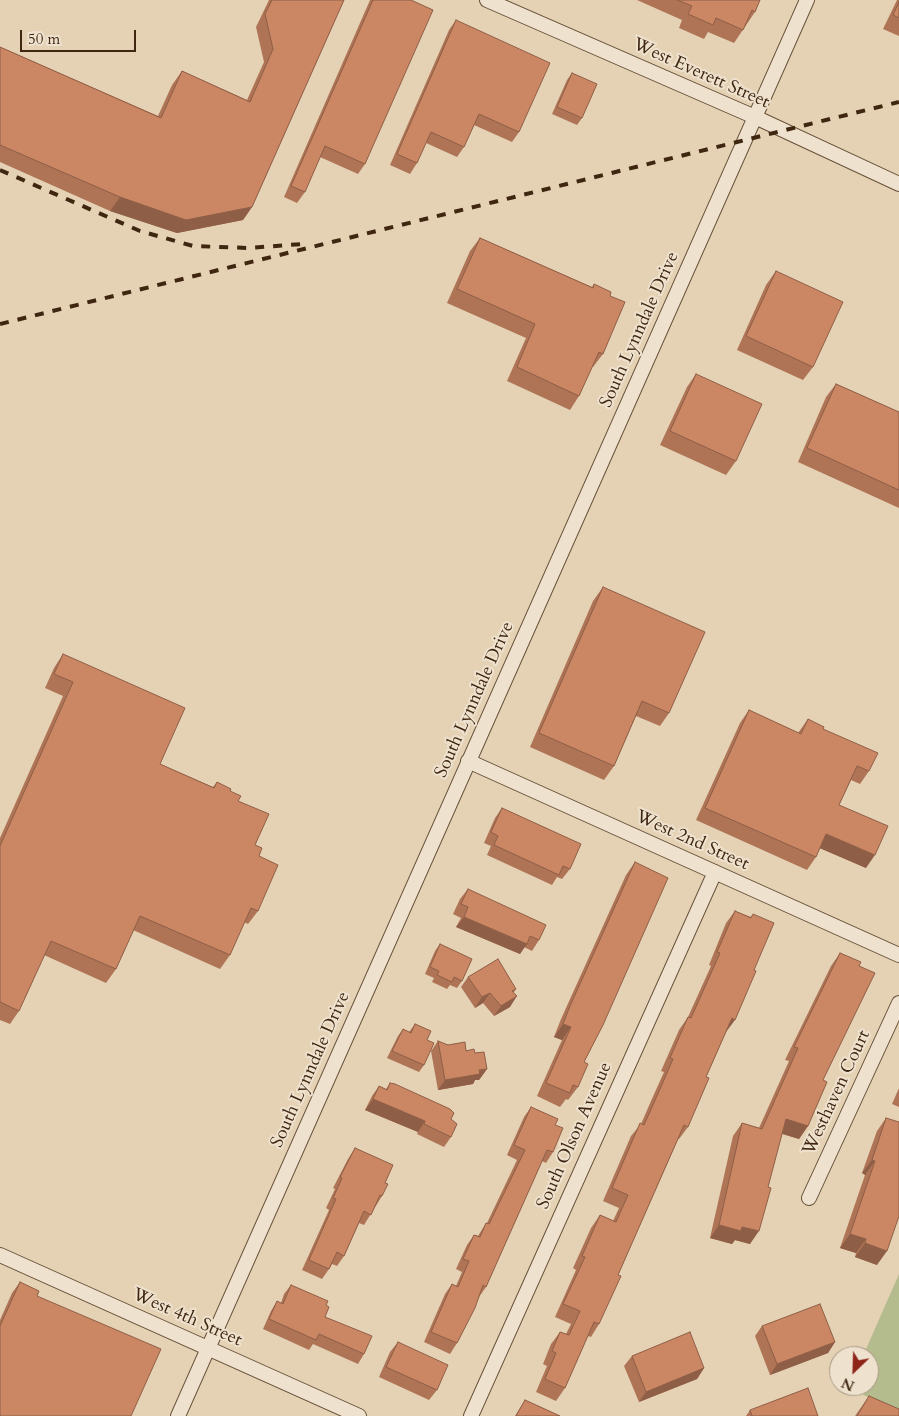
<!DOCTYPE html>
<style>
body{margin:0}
#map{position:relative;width:899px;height:1416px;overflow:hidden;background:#e5d2b5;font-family:Cardo,serif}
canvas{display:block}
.north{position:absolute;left:829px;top:1346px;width:50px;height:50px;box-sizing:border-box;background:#eee2cf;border:1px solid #a89783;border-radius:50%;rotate:204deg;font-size:14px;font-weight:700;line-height:20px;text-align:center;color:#3f2610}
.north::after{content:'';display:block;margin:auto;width:18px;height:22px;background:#8f2418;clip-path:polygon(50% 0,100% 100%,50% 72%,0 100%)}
.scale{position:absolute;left:20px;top:30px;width:116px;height:22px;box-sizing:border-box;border:2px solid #3f2610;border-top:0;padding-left:6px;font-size:15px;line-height:18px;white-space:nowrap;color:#3f2610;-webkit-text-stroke:4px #eee2cf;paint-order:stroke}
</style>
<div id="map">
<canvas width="899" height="1416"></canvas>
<div class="north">N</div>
<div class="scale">50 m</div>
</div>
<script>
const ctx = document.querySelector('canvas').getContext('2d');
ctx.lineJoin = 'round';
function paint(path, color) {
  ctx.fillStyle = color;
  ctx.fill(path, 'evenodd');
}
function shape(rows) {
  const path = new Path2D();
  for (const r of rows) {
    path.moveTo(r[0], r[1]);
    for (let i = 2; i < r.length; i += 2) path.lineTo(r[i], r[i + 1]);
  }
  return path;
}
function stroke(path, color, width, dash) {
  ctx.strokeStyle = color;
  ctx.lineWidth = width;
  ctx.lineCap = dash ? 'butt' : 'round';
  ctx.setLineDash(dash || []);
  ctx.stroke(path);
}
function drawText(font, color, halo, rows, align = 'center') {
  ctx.font = font + ' Cardo,serif';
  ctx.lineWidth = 4;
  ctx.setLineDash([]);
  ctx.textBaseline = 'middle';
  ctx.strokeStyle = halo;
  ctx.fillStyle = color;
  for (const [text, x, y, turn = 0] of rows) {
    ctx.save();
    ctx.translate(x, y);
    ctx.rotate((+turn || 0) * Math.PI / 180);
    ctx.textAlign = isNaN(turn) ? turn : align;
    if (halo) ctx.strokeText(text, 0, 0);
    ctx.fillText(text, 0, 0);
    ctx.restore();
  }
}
const green = shape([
 [899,1274,899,1411,848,1388,849,1386,869,1386,869,1356,863,1356]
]);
const street = shape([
 [487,0,755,117,899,184],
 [468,761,899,955],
 [809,1198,899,1003],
 [0,1255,359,1416],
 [178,1416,807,0],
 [471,1416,715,872]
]);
const rail = shape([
 [0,170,140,231,193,246,248,248,303,244],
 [0,324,899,102]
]);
const wall = shape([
 [269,0,344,0,252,207,243,220,177,233,110,211,0,162,0,47,158,116,172,85,182,71,247,100,264,62,256,27],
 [370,0,411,0,365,164,358,174,320,157,305,192,297,203,284,197],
 [637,0,760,0,755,12,734,43,708,32,704,39,679,28,682,20],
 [897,0,899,0,899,36,883,29],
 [456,20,519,132,512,142,474,125,464,147,457,157,426,143,417,163,410,174,390,165,449,30],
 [572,73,582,118,577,125,552,114,567,80],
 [480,238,592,287,594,284,610,296,603,354,593,367,592,367,579,396,570,410,507,381,526,338,447,303,470,251],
 [776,271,813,367,803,380,737,350,766,285],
 [696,374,736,461,726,475,660,445,687,387],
 [836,384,899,412,899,508,798,462,826,397],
 [603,587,669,713,660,726,636,716,614,766,604,780,530,747,593,601],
 [63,654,160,764,213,787,217,782,230,791,238,801,259,856,258,911,248,924,244,922,230,955,220,969,133,930,116,969,106,983,44,955,19,1011,10,1024,0,1020,0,838,63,696,45,688,54,668],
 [749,710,798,733,808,719,823,729,869,771,860,784,851,780,839,805,866,868,820,848,816,857,807,870,696,820,740,723],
 [502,808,570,869,562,879,557,877,552,885,487,855,491,846,484,843,495,818],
 [635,862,578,1087,568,1100,566,1099,560,1107,537,1096,562,1040,554,1037,561,1019,626,875],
 [468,889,539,940,532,951,524,947,520,954,456,927,461,918,453,914,460,899],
 [735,911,751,917,753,914,726,1032,706,1077,688,1127,679,1139,678,1139,618,1275,599,1324,591,1337,588,1336,565,1388,556,1401,536,1392,547,1366,543,1364,551,1344,560,1332,566,1334,571,1324,555,1317,576,1270,573,1268,591,1228,600,1215,613,1221,619,1208,603,1201,631,1136,641,1124,651,1101,664,1072,661,1071,679,1030,688,1017,711,966,709,965,726,923],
 [440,944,462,981,457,988,450,985,447,989,432,982,434,978,425,974,435,951],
 [840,953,823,1080,808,1126,799,1139,782,1134,750,1244,735,1240,732,1244,710,1238,733,1136,742,1123,759,1128,789,1061,785,1060,831,966],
 [468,977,516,989,514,992,510,1007,494,1016,483,1003,475,1008,461,987],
 [415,1024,427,1040,424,1065,419,1072,387,1058,398,1036,403,1029,409,1032],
 [438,1041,448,1045,475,1053,487,1069,479,1080,475,1080,473,1084,438,1090,431,1051],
 [390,1083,451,1119,451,1137,444,1147,417,1134,418,1132,365,1110,372,1096,379,1086,386,1089],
 [899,1088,899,1107,892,1104],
 [531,1107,555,1125,553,1152,546,1163,542,1161,486,1287,479,1297,457,1343,450,1354,424,1342,445,1294,452,1284,456,1286,462,1272,456,1269,467,1245,474,1235,478,1236,486,1223,487,1223,517,1160,507,1155,524,1117],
 [886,1118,877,1265,855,1257,856,1253,840,1248,865,1175,862,1173,877,1131],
 [355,1148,385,1183,382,1196,364,1225,359,1223,344,1256,337,1266,332,1264,329,1269,322,1279,302,1270,329,1210,326,1208,335,1189,333,1188,348,1159],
 [20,1282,37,1296,0,1416,0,1320,12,1293],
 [291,1285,326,1305,325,1317,364,1354,358,1364,313,1344,309,1350,263,1329,271,1311,277,1301,281,1303,284,1294],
 [762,1326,835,1342,828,1353,770,1375,755,1336],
 [398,1342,437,1390,429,1400,379,1377,390,1352],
 [632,1356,704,1368,697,1379,639,1402,624,1366],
 [869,1396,899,1416,855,1416],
 [525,1400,560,1416,515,1416],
 [750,1410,818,1416,746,1416]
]);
const shadedWall = shape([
 [120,197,252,207,243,220,177,233,110,211],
 [826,834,875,855,866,868,817,847],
 [464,917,527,944,520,954,456,927],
 [490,993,483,1003,475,1008,482,997],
 [517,996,510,1007,494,1016,501,1006],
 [732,1018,735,1020,726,1032,723,1031],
 [563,1024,571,1027,562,1040,554,1037],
 [487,1069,479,1080,475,1080,473,1084,438,1090,445,1080],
 [373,1099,425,1121,418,1132,365,1110],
 [786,1119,808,1126,799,1139,777,1132],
 [872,1160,875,1161,865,1175,862,1173],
 [719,1225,742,1227,759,1231,750,1244,735,1240,732,1244,710,1238],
 [850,1234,866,1239,856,1253,840,1248],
 [865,1243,887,1251,877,1265,855,1257],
 [835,1342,828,1353,770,1375,777,1364],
 [704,1368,697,1379,639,1402,646,1392]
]);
const building = shape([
 [272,0,344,0,252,207,186,220,120,197,0,145,0,47,161,118,182,71,250,102,273,49,265,14,272,0],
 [373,0,411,0,433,10,365,164,325,146,305,192,291,186,373,0],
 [677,0,760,0,755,12,752,10,743,30,716,18,713,25,688,14,692,6,677,0],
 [899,2,899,18,893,15,899,2],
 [456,20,550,63,519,132,479,114,464,147,431,132,417,163,397,154,456,20],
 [572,73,597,84,582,118,557,107,572,73],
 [480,238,593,288,594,284,611,292,610,296,625,302,603,354,599,352,579,396,517,367,535,324,457,289,480,238],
 [776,271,843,302,813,367,746,336,776,271],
 [696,374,762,404,736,461,670,431,696,374],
 [836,384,899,412,899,490,807,448,836,384],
 [603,587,705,632,669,713,642,701,614,766,539,733,603,587],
 [63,654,185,708,160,764,214,788,217,782,231,789,230,791,241,796,238,801,269,814,255,845,262,848,259,856,278,865,258,911,251,908,230,955,140,916,116,969,51,941,19,1011,0,1002,0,846,73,682,54,674,63,654],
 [749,710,801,734,808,719,824,727,823,729,878,753,869,771,857,766,839,805,888,826,875,855,826,834,816,857,705,808,749,710],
 [502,808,581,844,570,869,563,866,559,875,494,845,498,836,491,832,502,808],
 [635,862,668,878,603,1025,584,1062,588,1064,578,1087,573,1085,570,1093,546,1083,571,1027,563,1024,570,1006,635,862],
 [468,889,546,925,539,940,530,936,527,944,464,917,468,907,461,904,468,889],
 [735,911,751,918,753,914,774,923,754,970,756,971,735,1020,732,1018,706,1077,709,1078,688,1127,684,1125,618,1275,621,1276,599,1324,594,1322,565,1388,545,1379,556,1353,552,1351,560,1332,569,1335,580,1311,563,1304,585,1257,582,1256,600,1215,616,1222,628,1195,612,1188,640,1123,644,1125,660,1089,673,1059,670,1058,688,1017,691,1018,720,953,717,952,735,911],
 [440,944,472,959,462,981,454,977,452,982,437,975,439,971,430,967,440,944],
 [840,953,861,962,859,966,875,973,823,1080,827,1082,808,1126,786,1119,768,1187,771,1188,759,1231,742,1227,741,1231,719,1225,742,1123,762,1129,798,1048,794,1047,840,953],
 [498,959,516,989,512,991,517,996,501,1006,490,993,482,997,468,977,498,959],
 [415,1024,431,1031,427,1040,434,1043,424,1065,392,1051,403,1029,411,1033,415,1024],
 [438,1041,448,1045,465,1042,466,1051,474,1049,475,1053,484,1052,487,1069,479,1070,480,1074,445,1080,438,1041],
 [390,1083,395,1084,450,1109,454,1113,451,1119,457,1124,451,1137,424,1124,425,1121,373,1099,379,1086,387,1090,390,1083],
 [531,1107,558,1119,555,1125,563,1128,553,1152,547,1150,486,1287,483,1285,475,1308,457,1343,431,1332,452,1284,458,1287,469,1261,463,1259,474,1235,480,1237,486,1223,489,1224,525,1150,514,1145,531,1107],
 [886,1118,899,1122,899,1216,887,1251,865,1243,866,1239,850,1234,875,1161,872,1160,886,1118],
 [355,1148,393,1165,385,1183,388,1184,382,1196,380,1195,371,1215,364,1211,344,1256,337,1252,329,1269,309,1260,336,1199,333,1198,342,1178,340,1177,355,1148],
 [20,1282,39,1291,37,1296,161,1349,131,1416,0,1416,0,1326,20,1282],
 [291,1285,328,1301,326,1305,329,1307,325,1317,372,1336,364,1354,319,1334,316,1340,269,1319,277,1301,283,1304,291,1285],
 [820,1304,835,1342,777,1364,762,1326,820,1304],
 [690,1332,704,1368,646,1392,632,1356,690,1332],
 [398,1342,448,1365,437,1390,386,1367,398,1342],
 [808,1388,818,1416,752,1416,750,1410,808,1388],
 [869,1396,899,1409,899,1416,857,1416,869,1396],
 [525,1400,560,1416,516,1416,525,1400]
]);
const streetNames = [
 ["West Everett Street",701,74,24],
 ["South Lynndale Drive",640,330,-66],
 ["South Lynndale Drive",475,700,-66],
 ["West 2nd Street",692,841,24],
 ["South Lynndale Drive",311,1070,-66],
 ["Westhaven Court",837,1093,-65],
 ["South Olson Avenue",575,1136,-66],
 ["West 4th Street",187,1318,24]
];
paint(green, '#b4bc8e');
stroke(street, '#685139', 16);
stroke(street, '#eee2cf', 14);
stroke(rail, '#3f2610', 4, [9, 9]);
paint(wall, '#af7456');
paint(shadedWall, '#8e5e46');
paint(building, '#cb8764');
stroke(building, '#8e5e46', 1);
drawText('18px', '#3f2610', '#eee2cf', streetNames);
</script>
